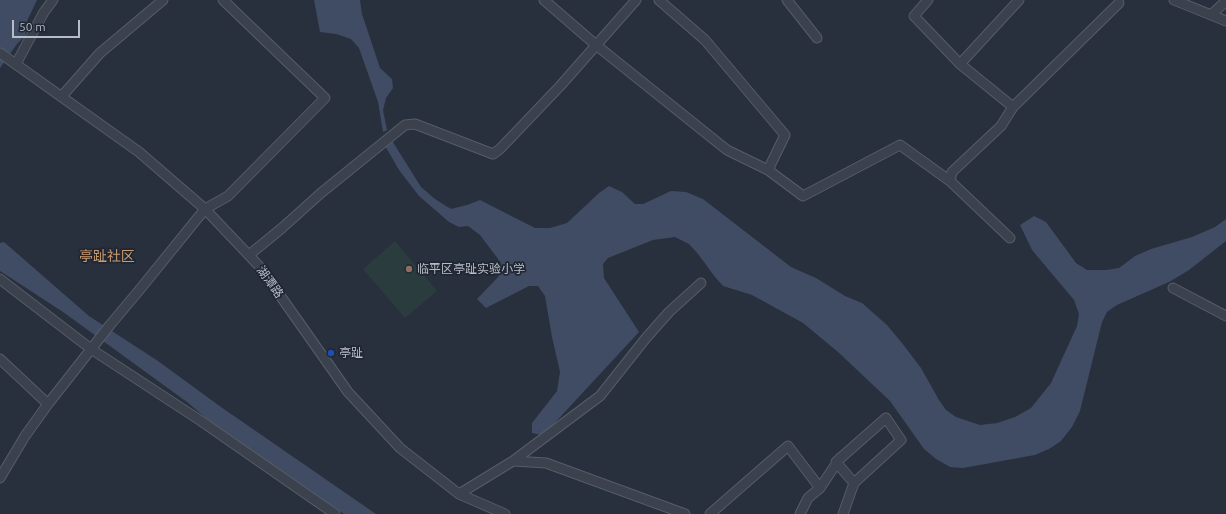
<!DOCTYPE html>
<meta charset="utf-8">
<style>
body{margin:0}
#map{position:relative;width:1226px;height:514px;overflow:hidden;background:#282f3d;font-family:Ubuntu,sans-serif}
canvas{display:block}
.scale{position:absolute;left:12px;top:20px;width:68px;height:18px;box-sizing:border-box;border:2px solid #b7bdc8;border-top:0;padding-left:5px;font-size:12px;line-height:14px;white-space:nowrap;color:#b7bdc8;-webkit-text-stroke:3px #202732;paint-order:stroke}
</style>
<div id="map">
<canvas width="1226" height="514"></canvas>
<div class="scale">50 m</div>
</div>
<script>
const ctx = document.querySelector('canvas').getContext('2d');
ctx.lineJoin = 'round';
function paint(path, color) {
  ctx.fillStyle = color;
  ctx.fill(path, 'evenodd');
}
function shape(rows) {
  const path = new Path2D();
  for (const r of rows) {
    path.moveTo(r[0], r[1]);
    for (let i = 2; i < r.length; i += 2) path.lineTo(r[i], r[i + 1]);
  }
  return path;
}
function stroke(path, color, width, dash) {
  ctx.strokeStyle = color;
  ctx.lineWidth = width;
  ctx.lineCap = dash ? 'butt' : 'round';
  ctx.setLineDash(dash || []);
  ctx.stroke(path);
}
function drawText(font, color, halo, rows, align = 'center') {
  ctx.font = font + ' Ubuntu,"Noto Sans SC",sans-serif';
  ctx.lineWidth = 3.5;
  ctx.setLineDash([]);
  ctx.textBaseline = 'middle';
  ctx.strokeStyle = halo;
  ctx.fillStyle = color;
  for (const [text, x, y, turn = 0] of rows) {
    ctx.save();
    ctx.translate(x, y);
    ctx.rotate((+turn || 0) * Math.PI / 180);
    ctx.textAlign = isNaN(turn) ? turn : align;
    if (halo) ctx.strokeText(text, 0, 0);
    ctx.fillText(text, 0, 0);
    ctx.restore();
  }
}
const green = shape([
 [395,241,437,291,405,318,363,269]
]);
const water = shape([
 [0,0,37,0,27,21,25,36,17,44,0,68],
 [314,0,360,0,362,14,380,68,392,79,393,88,386,98,383,110,387,130,383,132,378,102,359,48,351,39,336,34,320,32],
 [391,139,421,187,435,199,451,209,467,205,480,200,535,228,550,228,567,223,599,193,609,186,622,192,635,204,643,204,671,191,686,192,703,199,791,267,816,278,845,296,862,303,887,325,902,343,921,368,939,400,946,410,956,417,980,425,997,423,1015,417,1031,408,1051,383,1077,326,1079,314,1074,300,1032,250,1020,225,1034,216,1046,222,1076,263,1087,270,1106,270,1119,268,1135,256,1151,249,1192,237,1215,227,1226,219,1226,241,1189,270,1169,282,1117,305,1107,312,1102,322,1080,411,1072,427,1061,441,1049,449,1035,455,963,468,950,467,936,459,924,449,890,401,838,352,803,323,752,295,723,286,715,277,698,254,689,244,675,237,653,240,608,258,603,264,604,278,639,332,550,428,541,435,532,433,532,423,557,391,560,372,552,337,545,296,538,286,529,286,486,308,477,299,499,276,501,263,480,235,468,226,459,227,449,222,419,196,399,170,384,144],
 [4,242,89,316,158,361,221,407,376,514,344,514,234,442,187,402,63,312,0,271,0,243]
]);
const minor = shape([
 [544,0,596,45,727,150,768,170],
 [659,0,705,40,785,135,768,170,803,196,900,145,950,181],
 [787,0,817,38],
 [928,0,914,16,960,64,1019,0],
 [1174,0,1226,21],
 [1211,15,1226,1],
 [0,53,139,152,205,209,260,267,348,392,400,448,459,494,505,514],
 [16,64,44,12,53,0],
 [960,64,1013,107,1001,126,952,172,950,181,1010,238],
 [62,96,100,53,163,0],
 [1013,107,1119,3],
 [249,255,282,228,321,193,405,125,415,124,493,154,500,149,561,85,636,0],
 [0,279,91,349,201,421,335,514],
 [1173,288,1226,316],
 [0,359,48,404,25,436,0,478],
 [48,404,110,325,141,288,205,209,228,196,325,98,223,0],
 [513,461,600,396,646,338,669,312,701,283],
 [459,494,513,461,546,463,685,514],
 [710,514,788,446,820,488,840,458],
 [800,514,808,498,820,488],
 [843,514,854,483,901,440,886,418,836,462,854,483]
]);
const markers = [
 [409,269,4,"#8d6e63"],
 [331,353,4,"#1a4fb4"]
];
const poiNames = [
 ["临平区亭趾实验小学",417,269],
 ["亭趾",339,353]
];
const streetNames = [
 ["湖潭路",270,282,54]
];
const quarterNames = [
 ["亭趾社区",107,256]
];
paint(green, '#2b3c3f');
paint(water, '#404c64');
stroke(minor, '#565d68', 11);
stroke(minor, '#3b424d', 9);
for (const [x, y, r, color] of markers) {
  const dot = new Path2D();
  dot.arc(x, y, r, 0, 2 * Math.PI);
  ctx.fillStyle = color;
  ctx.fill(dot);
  stroke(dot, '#202732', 1.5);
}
drawText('12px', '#b7bdc8', '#202732', poiNames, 'left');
drawText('12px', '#b7bdc8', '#202732', streetNames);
drawText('14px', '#ca9c71', '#202732', quarterNames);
</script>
